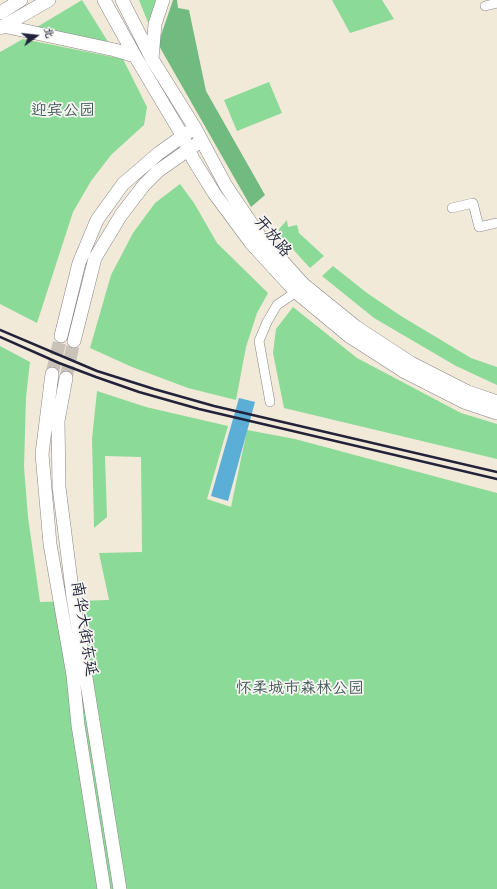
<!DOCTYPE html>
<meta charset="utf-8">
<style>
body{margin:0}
#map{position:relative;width:497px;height:889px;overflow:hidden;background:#f1ead8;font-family:Dekko,"LXGW WenKai TC",sans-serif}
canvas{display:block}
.north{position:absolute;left:16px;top:16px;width:40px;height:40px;-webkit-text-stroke:3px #f6f6f2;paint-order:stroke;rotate:75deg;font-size:11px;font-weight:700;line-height:16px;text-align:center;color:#22223b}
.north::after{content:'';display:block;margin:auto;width:14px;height:18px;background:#22223b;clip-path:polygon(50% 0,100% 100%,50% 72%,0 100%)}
</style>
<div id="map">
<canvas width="497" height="889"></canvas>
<div class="north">北</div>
</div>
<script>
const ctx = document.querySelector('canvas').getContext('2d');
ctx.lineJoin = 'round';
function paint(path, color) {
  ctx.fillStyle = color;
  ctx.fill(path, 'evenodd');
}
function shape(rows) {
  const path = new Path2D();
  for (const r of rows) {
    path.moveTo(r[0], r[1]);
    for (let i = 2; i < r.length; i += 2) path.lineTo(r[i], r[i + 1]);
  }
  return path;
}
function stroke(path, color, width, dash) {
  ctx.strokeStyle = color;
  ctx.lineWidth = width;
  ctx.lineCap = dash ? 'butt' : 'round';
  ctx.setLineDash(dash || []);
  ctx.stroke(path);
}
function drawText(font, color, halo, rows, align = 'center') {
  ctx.font = font + ' Dekko,"LXGW WenKai TC",sans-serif';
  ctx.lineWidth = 3.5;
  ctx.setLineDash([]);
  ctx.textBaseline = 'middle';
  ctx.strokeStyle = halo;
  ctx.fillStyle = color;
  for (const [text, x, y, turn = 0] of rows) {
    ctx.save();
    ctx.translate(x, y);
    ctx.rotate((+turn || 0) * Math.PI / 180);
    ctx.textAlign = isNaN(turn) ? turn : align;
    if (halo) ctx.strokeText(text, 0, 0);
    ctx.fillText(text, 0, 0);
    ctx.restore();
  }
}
const green = shape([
 [82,0,110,45,37,27],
 [139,0,157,0,149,25],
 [332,0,382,0,394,19,350,33],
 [23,39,123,59,147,107,144,125,111,155,91,181,73,212,37,323,0,304,0,52],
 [269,82,282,113,237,131,224,100],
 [180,184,194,203,217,243,268,293,257,313,246,347,236,400,188,388,132,367,90,348,111,275,133,233,155,203],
 [287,220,288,227,297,225,299,233,324,256,310,268,279,234,279,229],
 [333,266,367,293,401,316,471,358,497,367,497,385,456,366,374,318,322,276],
 [293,307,357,358,461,413,497,424,497,459,284,408,273,353,276,329],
 [0,346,30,362,26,397,24,467,28,517,40,602,109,600,99,553,142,552,141,457,105,456,107,517,94,528,92,439,97,391,146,407,228,426,207,499,231,507,247,430,295,439,497,493,497,889,0,889]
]);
const forest = shape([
 [173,0,177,0,178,8,189,10,206,91,265,195,251,207,158,44]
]);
const water = shape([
 [239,398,255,402,228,501,211,496]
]);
const secondaryTunnel = shape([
 [52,374,61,336],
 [66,378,74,341]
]);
const minor = shape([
 [485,6,497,3],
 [452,208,473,203,479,227,497,223],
 [270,402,259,341,267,322,277,305,296,292]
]);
const secondary = shape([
 [104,0,135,56,182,135,193,159,214,193,251,243,296,292,349,336,405,372,464,402,497,413],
 [122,0,152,59,195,128,226,186,259,235,303,284,356,327,411,363,468,392,497,402],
 [0,13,21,0],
 [3,26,115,50,135,56],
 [0,28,49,0],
 [152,59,155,24,163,0],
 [61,336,79,263,97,220,123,184,159,153,190,131],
 [74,341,95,258,121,215,144,185,158,171,195,145],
 [52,374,42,454,50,544,73,675,78,725,104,889],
 [66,378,58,421,59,487,73,597,120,889]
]);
const rail = shape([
 [0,330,97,371,154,389,214,406,497,472],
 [0,337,59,363,96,377,139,392,199,409,497,479]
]);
const parkNames = [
 ["迎宾公园",63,113],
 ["怀柔城市森林公园",300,691]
];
const streetNames = [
 ["开放路",271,238,50],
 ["南华大街东延",82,629,81]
];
paint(green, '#8cda98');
paint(forest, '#71ba80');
paint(water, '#5baed6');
stroke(secondaryTunnel, '#c8c2b9', 13, [13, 6]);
stroke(minor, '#8a868a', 10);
stroke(secondary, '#8a868a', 14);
stroke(minor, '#fff', 9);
stroke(secondary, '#fff', 13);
stroke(rail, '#22223b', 2.5);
drawText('16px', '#425957', '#f6f6f2', parkNames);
drawText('16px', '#22223b', '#f6f6f2', streetNames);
</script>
